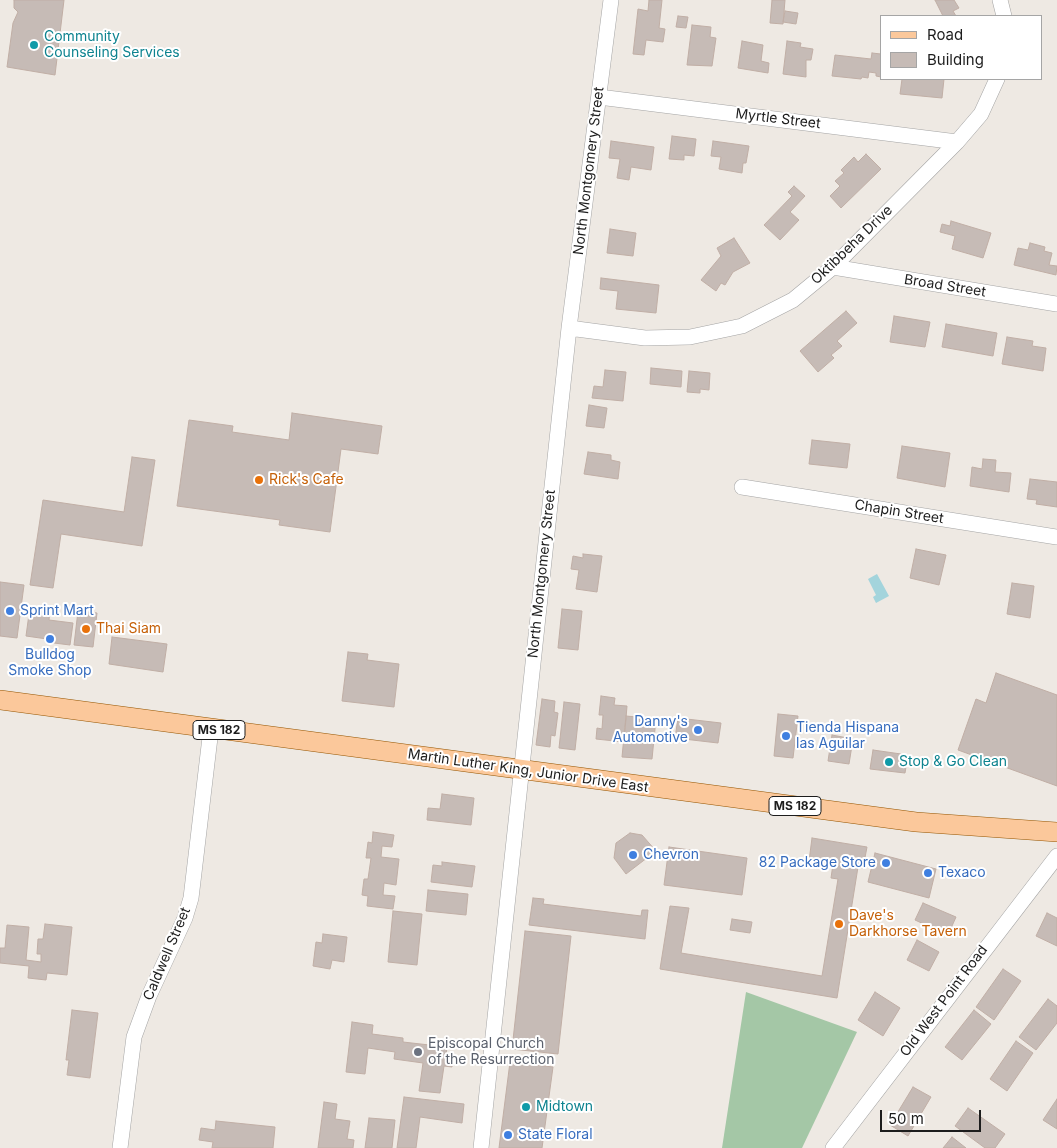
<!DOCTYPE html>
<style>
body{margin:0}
#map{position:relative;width:1057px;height:1148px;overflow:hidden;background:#eee9e3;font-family:Inter,sans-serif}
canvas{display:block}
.legend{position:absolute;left:880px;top:15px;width:162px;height:65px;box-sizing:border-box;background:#fff;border:1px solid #a5a5a5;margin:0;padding:6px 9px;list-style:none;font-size:15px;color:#1d1d1d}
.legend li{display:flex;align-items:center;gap:10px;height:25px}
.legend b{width:25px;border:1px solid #a5a5a5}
.scale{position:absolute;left:880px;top:1110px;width:101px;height:22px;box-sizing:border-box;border:2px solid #1d1d1d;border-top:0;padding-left:6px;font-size:15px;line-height:18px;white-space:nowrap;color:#1d1d1d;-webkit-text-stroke:4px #fff;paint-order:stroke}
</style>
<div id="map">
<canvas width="1057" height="1148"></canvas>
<ul class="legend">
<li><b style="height:6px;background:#fbc89b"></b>Road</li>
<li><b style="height:14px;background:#c6bbb6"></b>Building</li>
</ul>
<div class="scale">50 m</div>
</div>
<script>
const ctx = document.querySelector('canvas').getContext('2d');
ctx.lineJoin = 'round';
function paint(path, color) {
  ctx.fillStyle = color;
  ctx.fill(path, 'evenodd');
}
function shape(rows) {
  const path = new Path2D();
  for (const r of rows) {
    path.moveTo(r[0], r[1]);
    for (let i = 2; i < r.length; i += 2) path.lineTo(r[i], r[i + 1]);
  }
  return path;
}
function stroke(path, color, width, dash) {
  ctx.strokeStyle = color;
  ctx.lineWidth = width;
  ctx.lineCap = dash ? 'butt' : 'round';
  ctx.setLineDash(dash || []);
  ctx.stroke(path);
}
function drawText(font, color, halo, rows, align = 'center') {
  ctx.font = font + ' Inter,sans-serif';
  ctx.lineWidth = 4;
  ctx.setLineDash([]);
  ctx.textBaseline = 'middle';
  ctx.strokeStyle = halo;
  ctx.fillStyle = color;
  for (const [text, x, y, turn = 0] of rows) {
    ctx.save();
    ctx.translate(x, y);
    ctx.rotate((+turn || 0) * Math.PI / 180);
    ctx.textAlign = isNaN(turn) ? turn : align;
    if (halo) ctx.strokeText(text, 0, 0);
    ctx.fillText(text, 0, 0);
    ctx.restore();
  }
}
const cemetery = shape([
 [746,992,857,1032,802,1148,722,1148]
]);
const water = shape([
 [877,574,889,596,876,603,873,597,876,595,868,579]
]);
const building = shape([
 [14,0,64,0,55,75,7,67,13,23,18,12,14,8,14,0],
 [649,0,662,0,659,28,665,29,663,42,646,40,644,55,633,54,638,9,648,11,649,0],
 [772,0,785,0,783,24,770,23,772,0],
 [935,0,954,0,959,8,953,11,956,16,943,16,935,0],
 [785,11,798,13,796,24,783,22,785,11],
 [678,16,688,17,686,28,676,27,678,16],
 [692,25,711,27,710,37,716,38,712,66,687,65,692,25],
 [742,41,763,45,761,61,769,63,768,73,738,68,742,41],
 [787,41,801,43,800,47,813,49,811,60,806,60,806,77,783,74,787,41],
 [872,53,881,54,881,77,876,76,876,73,869,72,868,78,862,77,861,79,832,76,835,55,871,59,872,53],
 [902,79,944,79,942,98,900,94,902,79],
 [672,136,696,139,694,156,684,155,684,160,669,159,672,136],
 [611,141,654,147,651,170,631,167,629,180,617,178,620,159,609,158,611,141],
 [713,141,749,146,746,163,743,163,742,173,719,169,721,157,711,156,713,141],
 [866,154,881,169,841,208,830,196,840,186,835,181,844,173,841,170,854,157,858,162,866,154],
 [794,186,805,196,790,212,799,220,780,240,764,225,792,196,788,192,794,186],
 [951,221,991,233,983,258,952,249,955,236,940,232,942,224,950,226,951,221],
 [610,229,636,233,633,256,607,253,610,229],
 [734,238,750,263,733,272,725,285,721,283,716,291,701,280,721,256,717,248,734,238],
 [1030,243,1045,247,1044,251,1052,253,1049,265,1057,266,1056,275,1014,265,1018,248,1028,250,1030,243],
 [601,278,659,285,656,313,616,309,618,291,600,289,601,278],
 [846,311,857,323,837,341,842,346,831,355,834,358,818,372,800,351,846,311],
 [894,316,930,322,925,347,890,342,894,316],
 [946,324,997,333,993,356,942,347,946,324],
 [1007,337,1033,341,1032,346,1046,348,1043,371,1002,364,1007,337],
 [651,368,682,371,681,387,650,384,651,368],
 [605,370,626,372,623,401,592,398,594,386,603,387,605,370],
 [689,371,710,373,709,390,700,389,700,393,687,392,689,371],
 [589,405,607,408,604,428,586,426,589,405],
 [292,413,382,426,378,454,341,449,330,532,279,525,280,520,177,506,189,420,233,426,232,432,289,440,292,413],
 [812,440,850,444,847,468,809,464,812,440],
 [902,446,950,453,945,487,897,478,902,446],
 [588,452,611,455,611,460,620,462,618,479,584,474,588,452],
 [132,457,155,460,142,546,61,534,53,588,30,585,43,500,124,512,132,457],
 [983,459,996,460,995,472,1011,473,1009,492,970,486,972,467,982,469,983,459],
 [1030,479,1057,482,1057,507,1036,504,1037,500,1027,499,1030,479],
 [916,549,946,555,939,585,910,578,916,549],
 [583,554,602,556,597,592,576,589,579,570,571,569,573,556,583,558,583,554],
 [0,582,24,585,17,638,0,636,0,582],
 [1012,583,1034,586,1030,618,1007,614,1012,583],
 [35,608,50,610,49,620,73,623,70,645,46,642,47,639,26,636,29,614,35,615,35,608],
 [562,609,582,611,578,650,558,648,562,609],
 [78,611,97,613,93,647,74,645,78,611],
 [112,637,167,644,163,672,109,664,112,637],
 [348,652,368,654,367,660,399,664,394,707,342,701,348,652],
 [996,673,1057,695,1057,786,958,750,976,699,986,703,996,673],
 [601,696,615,698,614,705,627,706,624,742,596,739,597,728,602,729,603,715,599,715,601,696],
 [542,699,555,701,554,712,558,713,555,736,551,735,550,747,536,745,542,699],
 [564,702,580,704,575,750,559,748,564,702],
 [778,714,798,716,793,758,774,756,778,714],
 [626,716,656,719,652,759,622,757,626,716],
 [678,718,721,723,718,743,675,738,678,718],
 [832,735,853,739,849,764,828,761,832,735],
 [873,750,908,755,905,773,870,769,873,750],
 [442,794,474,798,471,825,427,820,428,808,440,809,442,794],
 [373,832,394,835,392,847,382,846,381,857,399,859,396,885,384,883,383,895,395,896,393,909,367,906,368,896,362,895,364,879,368,879,371,858,366,858,368,842,372,843,373,832],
 [630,833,642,835,656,851,626,874,614,858,616,843,630,833],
 [812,838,867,847,863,868,858,867,837,998,660,969,670,906,689,908,681,953,822,976,838,879,831,878,833,864,809,861,812,838],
 [669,847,747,858,742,895,664,885,669,847],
 [875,853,936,869,929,898,868,882,875,853],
 [442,862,475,866,472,887,431,882,433,865,442,866,442,862],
 [428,890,468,894,466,915,426,911,428,890],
 [533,898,544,899,543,904,641,916,642,910,648,910,645,939,529,925,533,898],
 [923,903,956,917,948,935,915,920,923,903],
 [393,911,422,914,417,965,388,962,393,911],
 [1047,913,1057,918,1057,946,1036,936,1047,913],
 [732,919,752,922,750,933,730,930,732,919],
 [45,924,72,927,67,975,47,973,46,980,28,978,29,966,0,963,0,948,5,948,7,925,29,927,26,960,41,962,41,954,37,954,38,939,43,939,45,924],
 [525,931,571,936,558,1054,512,1049,525,931],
 [323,934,347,937,344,962,332,960,330,969,313,966,316,942,322,943,323,934],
 [917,940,939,952,929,971,907,960,917,940],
 [1003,969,1021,981,994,1020,976,1007,1003,969],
 [875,992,900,1008,883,1036,858,1020,875,992],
 [1048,999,1057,1006,1057,1023,1036,1050,1019,1037,1048,999],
 [72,1010,98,1013,90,1078,67,1075,69,1060,66,1060,72,1010],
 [974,1010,991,1024,962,1060,945,1047,974,1010],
 [352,1022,373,1025,372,1034,403,1038,403,1042,447,1047,446,1055,453,1056,452,1067,444,1066,440,1093,419,1091,423,1063,394,1059,395,1052,368,1048,365,1074,346,1072,352,1022],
 [1016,1041,1033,1053,1007,1091,990,1079,1016,1041],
 [510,1062,553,1067,542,1148,499,1148,510,1062],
 [913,1087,931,1097,908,1136,890,1125,913,1087],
 [404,1097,464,1104,462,1123,420,1117,416,1148,397,1148,404,1097],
 [1057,1099,1057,1129,1043,1120,1057,1099],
 [324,1102,337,1104,335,1119,350,1121,347,1139,354,1140,353,1148,318,1148,324,1102],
 [968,1108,1005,1134,995,1148,985,1148,955,1126,968,1108],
 [369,1118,395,1120,392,1148,365,1148,369,1118],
 [216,1121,275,1127,273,1148,212,1148,213,1142,199,1140,201,1128,215,1130,216,1121],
 [952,1137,966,1148,943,1148,952,1137]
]);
const minor = shape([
 [1000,0,1004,16],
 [599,97,957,142],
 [833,267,1057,304],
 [569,328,645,338,690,337,742,326,793,300,833,267,957,142,981,114,997,79],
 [742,487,1057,537],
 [120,1148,134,1037,149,996,185,918,191,898,211,729],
 [481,1148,569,328,611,0],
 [833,1148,1057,856]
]);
const major = shape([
 [0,700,916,822,1057,832]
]);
const markers = [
 [34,45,5,"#0f9aa8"],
 [259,480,5,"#e8710a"],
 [10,611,5,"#3f7fe0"],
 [86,629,5,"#e8710a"],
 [50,639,5,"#3f7fe0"],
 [698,730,5,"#3f7fe0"],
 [786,736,5,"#3f7fe0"],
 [889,762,5,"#0f9aa8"],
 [633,855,5,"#3f7fe0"],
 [886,863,5,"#3f7fe0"],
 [928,873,5,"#3f7fe0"],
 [839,924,5,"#e8710a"],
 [418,1052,5,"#6b7280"],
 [526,1107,5,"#0f9aa8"],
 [508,1135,5,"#3f7fe0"]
];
const shields = [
 [219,730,52],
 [795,806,52]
];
const shieldNames = [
 ["MS 182",219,730],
 ["MS 182",795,806]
];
const cultureNames = [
 ["Community",44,37],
 ["Counseling Services",44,53],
 ["Stop & Go Clean",899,762],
 ["Midtown",536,1107]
];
const streetNames = [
 ["Myrtle Street",778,119,7],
 ["North Montgomery Street",589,171,-83],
 ["Oktibbeha Drive",852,245,-44],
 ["Broad Street",945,286,9],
 ["Chapin Street",899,512,9],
 ["North Montgomery Street",542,574,-84],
 ["Martin Luther King, Junior Drive East",528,771,8],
 ["Caldwell Street",167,954,-67],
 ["Old West Point Road",944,1001,-53]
];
const foodNames = [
 ["Rick's Cafe",269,480],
 ["Thai Siam",96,629],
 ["Dave's",849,916],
 ["Darkhorse Tavern",849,932]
];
const shopNames = [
 ["Sprint Mart",20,611],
 ["Bulldog",50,655,"center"],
 ["Smoke Shop",50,671,"center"],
 ["Danny's",688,722,"right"],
 ["Automotive",688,738,"right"],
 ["Tienda Hispana",796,728],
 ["las Aguilar",796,744],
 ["Chevron",643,855],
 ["82 Package Store",876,863,"right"],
 ["Texaco",938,873],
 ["State Floral",518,1135]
];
const worshipNames = [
 ["Episcopal Church",428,1044],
 ["of the Resurrection",428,1060]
];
paint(cemetery, '#a4c7a6');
paint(water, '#a3d4dc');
paint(building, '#c6bbb6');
stroke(building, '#c0aea5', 1);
stroke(minor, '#a4a4a4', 16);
stroke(major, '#945502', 20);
stroke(minor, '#fff', 15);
stroke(major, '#fbc89b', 19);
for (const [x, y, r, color] of markers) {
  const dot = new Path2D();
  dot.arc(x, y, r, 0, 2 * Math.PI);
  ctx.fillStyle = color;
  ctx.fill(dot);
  stroke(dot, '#fff', 2);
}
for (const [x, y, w] of shields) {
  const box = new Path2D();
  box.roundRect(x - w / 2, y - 9.5, w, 19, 4);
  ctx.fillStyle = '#fff';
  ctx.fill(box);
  stroke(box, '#1d1d1d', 1);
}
drawText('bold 12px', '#1d1d1d', null, shieldNames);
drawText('14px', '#0d838f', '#fff', cultureNames, 'left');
drawText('14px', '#1d1d1d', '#fff', streetNames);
drawText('14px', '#c56008', '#fff', foodNames, 'left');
drawText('14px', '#366cbe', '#fff', shopNames, 'left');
drawText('14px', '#5b616d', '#fff', worshipNames, 'left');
</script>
